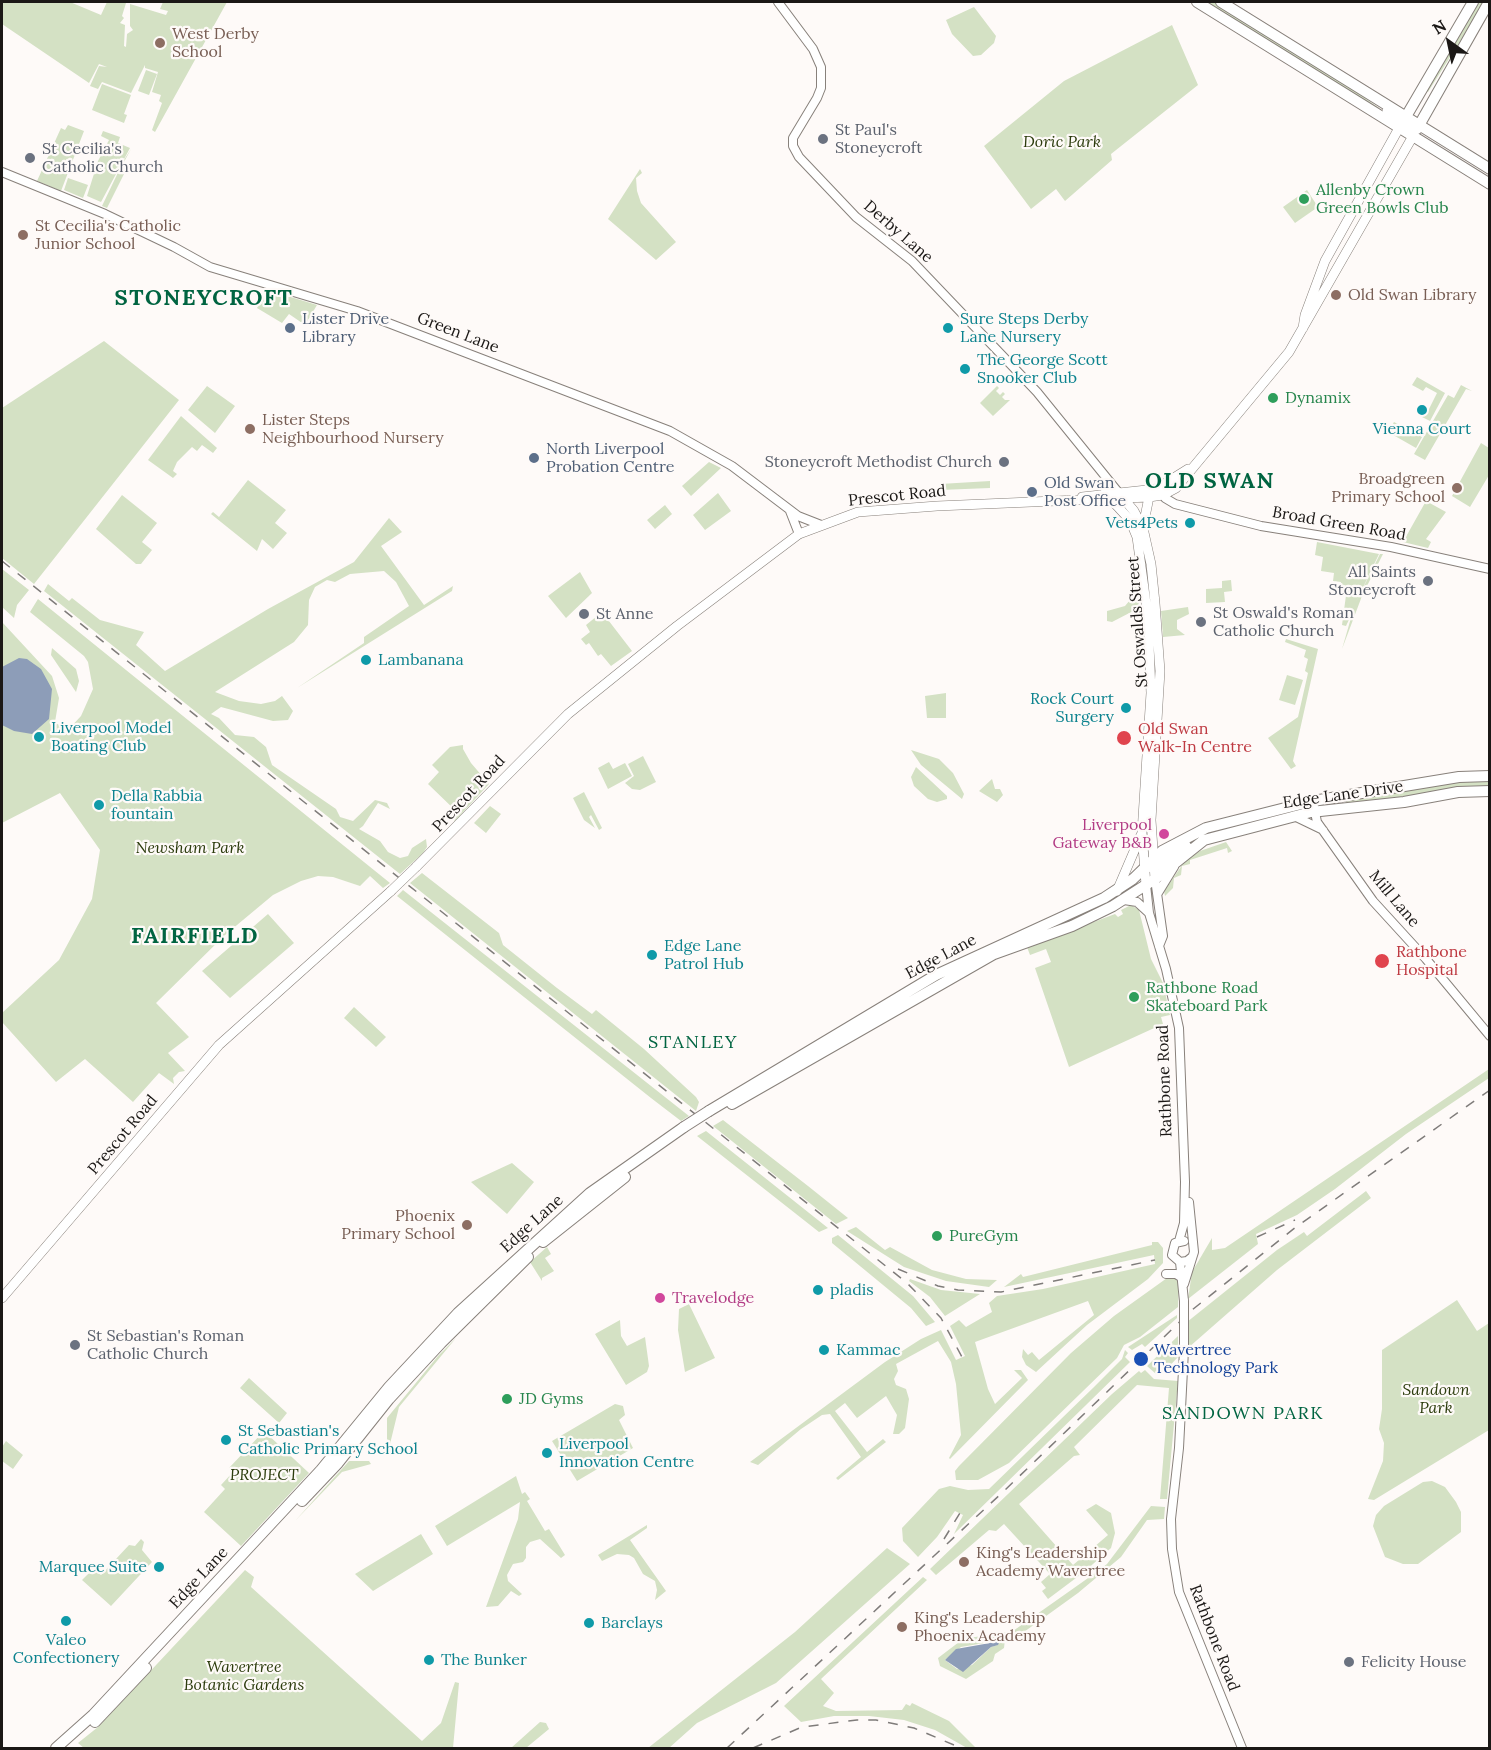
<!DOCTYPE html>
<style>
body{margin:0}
#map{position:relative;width:1491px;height:1750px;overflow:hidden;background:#fefaf8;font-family:Lora,serif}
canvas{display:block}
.frame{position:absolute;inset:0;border:3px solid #1b1816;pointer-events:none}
.north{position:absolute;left:1419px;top:12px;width:60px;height:60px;-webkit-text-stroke:4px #fefaf8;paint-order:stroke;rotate:327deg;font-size:16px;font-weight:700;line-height:24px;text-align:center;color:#1b1816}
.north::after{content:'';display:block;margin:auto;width:21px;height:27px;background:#1b1816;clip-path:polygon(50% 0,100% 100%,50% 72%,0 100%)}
</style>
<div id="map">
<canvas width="1491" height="1750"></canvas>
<div class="frame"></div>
<div class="north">N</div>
</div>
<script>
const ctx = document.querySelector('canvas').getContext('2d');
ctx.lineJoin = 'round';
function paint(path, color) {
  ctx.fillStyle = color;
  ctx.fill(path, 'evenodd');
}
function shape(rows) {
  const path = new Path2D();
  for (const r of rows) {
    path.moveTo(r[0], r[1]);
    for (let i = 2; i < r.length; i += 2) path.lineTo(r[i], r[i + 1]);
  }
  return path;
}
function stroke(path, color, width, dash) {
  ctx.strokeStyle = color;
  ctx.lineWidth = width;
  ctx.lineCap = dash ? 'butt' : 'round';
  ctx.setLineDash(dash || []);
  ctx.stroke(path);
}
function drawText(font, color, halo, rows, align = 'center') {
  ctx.font = font + ' Lora,serif';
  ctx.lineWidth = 4.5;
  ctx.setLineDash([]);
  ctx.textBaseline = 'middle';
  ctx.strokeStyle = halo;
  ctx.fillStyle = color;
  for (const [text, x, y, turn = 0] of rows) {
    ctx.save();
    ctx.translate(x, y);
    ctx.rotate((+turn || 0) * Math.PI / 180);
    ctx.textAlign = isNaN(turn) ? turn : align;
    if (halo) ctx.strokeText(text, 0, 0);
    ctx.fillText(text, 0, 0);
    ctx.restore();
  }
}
const green = shape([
 [2,2,70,2,101,15,107,2,126,3,122,16,124,18,120,23,125,25,124,46,126,47,127,34,133,30,130,26,130,4,166,15,168,11,160,9,163,2,227,2,155,132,152,130,162,103,159,101,161,95,152,92,158,72,145,68,145,65,131,93,102,82,98,89,90,86,99,66,107,67,99,64,89,83,2,24],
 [1205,2,1216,2,1327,71,1379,108,1377,110],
 [1477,2,1485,2,1428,92,1424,90],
 [974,7,996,36,994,43,981,55,973,56,952,34,946,20],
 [1172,25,1198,85,1111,154,1112,160,1065,201,1056,189,1031,209,984,146,1064,81],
 [146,70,157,74,149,95,138,91],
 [102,84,131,95,124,114,127,115,124,123,92,110],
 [68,125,84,131,61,191,37,181,61,128,65,130],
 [103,131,120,137,118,143,130,148,101,202,87,196,98,161,109,140,101,136],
 [131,149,124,162,127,168,107,208,102,206,124,160],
 [640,169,642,173,636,178,637,191,641,203,676,242,656,260,608,219],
 [68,178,88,185,83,198,64,190],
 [1307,190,1318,207,1295,223,1283,207],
 [271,291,317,305,305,325,289,314,282,323,257,308,265,294],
 [104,341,179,400,34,584,2,558,2,408],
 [1417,377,1445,393,1430,421,1418,415,1427,413,1437,393,1426,387,1423,391,1412,385],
 [1461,385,1472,391,1466,389,1425,460,1414,454,1448,395,1454,398],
 [207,386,235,406,215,433,188,410],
 [997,386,999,388,996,391,1000,395,1003,392,1005,394,1002,397,1005,400,1010,400,993,416,980,403],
 [181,416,217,448,213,453,202,445,197,451,192,447,177,462,173,471,177,474,173,478,148,460],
 [1394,422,1422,437,1416,448,1388,432],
 [1481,443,1489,448,1489,475,1470,507,1452,496],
 [709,462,721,468,691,496,682,486],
 [248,480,286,510,275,523,287,533,273,549,262,539,257,551,211,514,213,512,219,517],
 [990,481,990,488,940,490,940,484],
 [718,493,731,511,705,530,693,515],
 [122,495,157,523,142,542,152,550,141,564,136,564,96,529],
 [1426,501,1446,512,1426,539,1431,542,1428,548,1403,542],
 [665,505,672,514,655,529,647,520],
 [389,518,402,532,381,546,424,605,453,586,452,591,297,688,364,643,364,637,409,606,396,582,384,571,350,574,335,582,327,580,315,587,309,600,308,625,294,642,215,692,239,701,261,704,275,701,282,696,293,711,288,720,273,721,221,707,211,714,219,718,235,735,254,737,266,747,272,765,336,809,340,817,353,821,375,800,387,803,390,809,378,803,363,826,359,829,380,841,388,852,400,858,408,856,412,848,426,839,427,847,423,853,400,874,44,591,48,584,69,601,72,598,100,620,144,632,136,645,165,671,268,609,354,562],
 [1317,542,1379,554,1356,602,1380,554,1383,554,1362,596,1342,649,1353,611,1346,626,1342,625,1347,588,1340,587,1341,582,1333,581,1334,573,1321,571,1323,557,1315,555],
 [2,569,29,590,17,605,14,618,2,607],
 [1135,570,1139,608,1112,622,1107,621,1107,611,1125,606,1130,600,1134,585,1130,571],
 [580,572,592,593,566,618,548,596],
 [1231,580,1232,591,1224,592,1225,602,1206,603,1206,589,1222,588,1222,581],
 [38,599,390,883,383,888,370,876,360,886,333,877,318,876,301,881,273,895,225,935,156,1003,189,1037,168,1053,185,1071,179,1072,173,1078,174,1084,159,1073,133,1102,85,1059,56,1082,2,1022,2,1013,59,960,92,899,100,850,60,793,2,823,2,622,52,676,59,698,55,722,67,731,81,716,93,689,88,662,84,656,30,612],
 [1188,607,1189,614,1177,620,1177,629,1185,635,1163,637,1161,611],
 [602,612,632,651,611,666,601,654,598,656,589,643,586,645,581,639,590,632,586,625],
 [1286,639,1318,649,1293,761,1296,766,1291,769,1268,738,1298,717,1308,673,1305,671,1308,659,1304,657,1306,650,1285,642],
 [52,648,76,669,79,681,76,692,51,655],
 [1287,675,1303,680,1295,705,1279,700],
 [946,693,946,718,927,718,925,696],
 [463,745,463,749,471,763,489,784,454,822,457,812,428,784,439,772,432,765,450,747],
 [911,750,939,759,953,773,964,794,962,799,921,765],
 [643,756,656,782,640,790,632,789,625,783,634,776,628,764],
 [609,762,613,769,625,763,632,776,608,789,598,768],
 [916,767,947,796,947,799,937,802,928,799,914,786,911,777],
 [1489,778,1489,787,1346,803,1345,800,1418,787],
 [992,779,995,789,1000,789,1003,795,997,802,979,791],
 [584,792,602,828,599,830,591,815,589,817,595,828,584,820,573,798],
 [490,806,501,814,486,833,474,823],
 [1226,842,1232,851,1228,853,1227,848,1190,860,1190,864,1182,866,1181,875,1174,878,1173,888,1165,896,1164,891,1185,861,1200,851],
 [422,873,499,933,503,945,557,988,592,1014,596,1010,644,1049,696,1097,699,1102,696,1111,410,883],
 [403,890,689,1116,681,1121,651,1098,397,896],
 [1131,905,1139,910,1151,959,1163,983,1170,1015,1161,1017,1163,1024,1069,1067,1035,968,1051,962,1046,949,1030,955,1027,947,1115,914,1118,917,1123,914,1121,910],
 [268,914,294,943,230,998,202,971],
 [354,1007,386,1037,376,1047,344,1018],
 [1489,1069,1489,1078,1406,1134,1335,1189,1297,1215,1256,1234,1258,1244,1188,1299,1192,1272,1212,1238,1212,1250,1225,1248],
 [723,1120,808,1186,848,1218,836,1224,713,1126],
 [706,1131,828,1228,819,1232,697,1136],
 [512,1163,534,1182,507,1214,471,1182],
 [1366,1191,1371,1198,1277,1270,1188,1348,1187,1322,1277,1250,1304,1232,1307,1236],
 [856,1227,885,1250,890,1247,932,1270,966,1279,997,1280,989,1287,946,1281,904,1267,847,1231],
 [838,1235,913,1296,935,1322,926,1326,911,1308,832,1243,832,1238],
 [1152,1242,1158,1242,1163,1248,1163,1263,1148,1279,1087,1325,1036,1372,1026,1365,1022,1357,1023,1349,1028,1355,1032,1352,1039,1360,1094,1315,1088,1301,975,1342,988,1389,995,1404,1022,1378,1014,1370,1021,1370,1028,1380,950,1459,949,1458,961,1435,956,1384,951,1362,938,1341,896,1364,898,1371,894,1379,896,1385,906,1389,909,1399,905,1428,899,1434,893,1434,897,1415,886,1396,857,1418,845,1403,835,1411,867,1452,883,1439,886,1442,838,1480,836,1478,861,1457,830,1414,822,1415,801,1429,758,1465,750,1462,885,1362,921,1339,941,1330,956,1360,965,1356,950,1326,959,1320,966,1327,992,1312,989,1303,997,1296,1043,1289,1155,1264,1154,1255,1004,1287,1021,1274,1023,1277,1152,1245],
 [547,1247,551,1254,545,1258,554,1271,542,1278,542,1281,530,1262],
 [1174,1277,1179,1284,1178,1307,1140,1337,1124,1345,1117,1358,1009,1463,978,1480,956,1480,955,1471,959,1466,1071,1353,1114,1316,1167,1278],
 [910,1279,941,1290,980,1294,945,1316,930,1297,909,1281],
 [1457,1300,1477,1331,1489,1323,1489,1430,1374,1500,1368,1499,1383,1461,1384,1443,1379,1429,1382,1409,1382,1350],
 [689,1304,715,1358,685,1372,678,1330,679,1309],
 [1177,1315,1177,1318,1145,1347,1142,1344,1132,1350,1128,1347],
 [620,1320,621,1336,627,1346,645,1337,649,1366,647,1372,626,1385,595,1334],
 [1178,1336,1178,1357,1161,1375,1156,1374,1147,1366],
 [456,1338,399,1407,390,1444,387,1439,387,1418,438,1356],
 [1125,1350,1128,1353,1125,1357,1130,1362,954,1534,963,1515,955,1511,937,1537,918,1557,903,1541,902,1528,939,1489,950,1486,968,1490,989,1489,1094,1387,1122,1359],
 [1145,1370,1154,1379,1178,1381,1167,1499,1160,1499,1169,1388,1137,1385,1074,1447,1080,1455,1074,1456,1019,1504,1073,1565,1108,1535,1086,1510,1096,1504,1111,1513,1115,1533,1111,1548,1084,1572,1048,1599,1042,1591,1046,1588,1041,1582,1050,1574,1004,1524,996,1531,989,1530,936,1575,930,1569,1112,1394,1139,1371,1141,1373],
 [249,1378,287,1413,279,1423,240,1388],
 [615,1404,623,1406,625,1415,619,1420,633,1448,577,1481,552,1441],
 [264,1431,309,1473,241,1546,204,1512,225,1489,221,1485,233,1472,229,1468],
 [6,1441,23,1455,13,1469,2,1461,2,1447],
 [349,1461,369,1461,371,1464,342,1472,295,1521],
 [516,1476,522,1494,525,1492,530,1499,527,1501,545,1531,549,1529,565,1555,561,1558,540,1539,530,1542,526,1547,526,1558,523,1562,513,1564,507,1575,508,1581,522,1594,519,1596,511,1591,498,1606,486,1607,518,1519,520,1502,447,1546,435,1526],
 [1432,1481,1445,1487,1456,1502,1461,1512,1461,1532,1418,1564,1403,1564,1385,1557,1373,1526,1376,1515,1384,1506,1423,1482],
 [1151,1506,1165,1507,1164,1519,1147,1520,1121,1557,1078,1593,1017,1637,1005,1639,1004,1648,995,1654,993,1661,966,1679,940,1666,938,1658,963,1639,1013,1631,1091,1576,1107,1564],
 [997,1636,997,1645,991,1647,972,1665,957,1669,945,1660,961,1647,990,1642],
 [647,1525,647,1528,630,1540,666,1591,655,1600,657,1590,655,1581,643,1574,634,1558,629,1555,617,1554,602,1561,598,1555],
 [421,1534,433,1554,373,1591,355,1574],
 [141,1539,144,1542,142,1550,152,1562,111,1606,82,1580,94,1568,101,1575,129,1545,135,1546],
 [887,1548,910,1564,776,1683,697,1723,669,1748,648,1748,795,1632],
 [245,1570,254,1577,251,1587,422,1741,441,1723,455,1682,459,1683,453,1748,84,1748,78,1743,98,1727],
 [923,1577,927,1580,821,1679,834,1693,823,1706,836,1711,902,1710,906,1704,910,1706,912,1703,949,1721,976,1748,967,1748,935,1730,904,1720,869,1716,834,1716,801,1722,784,1706],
 [540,1722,546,1723,549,1729,526,1748,511,1748]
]);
const water = shape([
 [19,658,27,659,41,669,52,689,49,719,32,734,14,731,2,725,2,667],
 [997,1636,1000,1641,998,1645,991,1647,963,1672,945,1660,956,1649,990,1643]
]);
const secondary = shape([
 [778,2,813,49,821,67,821,88,817,98,793,138,793,146,799,157,856,217,912,261,1037,392,1118,492],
 [2,172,105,214,174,247,210,267,357,311,670,431,732,466,798,516,821,525],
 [1103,487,1116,495],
 [1162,491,1165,498,1175,504,1261,526,1391,547,1490,569],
 [790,511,799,534],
 [1314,807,1317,822,1373,901,1426,959,1490,1036],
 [1294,816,1323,830],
 [1155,879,1163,936,1159,946],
 [1146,885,1149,913,1166,969,1179,1028,1185,1182,1184,1223,1179,1241],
 [1158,893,1174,867],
 [1124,900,1137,902,1149,913],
 [1184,1241,1175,1243,1172,1255,1180,1262,1187,1261,1192,1257],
 [1180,1262,1184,1301],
 [1166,1274,1176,1274,1182,1278],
 [1184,1284,1194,1252,1189,1202],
 [1184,1350,1179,1448,1171,1519,1172,1549,1179,1592,1242,1748]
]);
const primary = shape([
 [1303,328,1305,315,1325,261,1399,128],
 [1118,492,1134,511,1143,528,1151,564,1155,603,1160,671,1151,820,1155,879],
 [1105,493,1130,520,1137,537,1148,618,1151,693,1142,833,1146,885],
 [1082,497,1156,489,1188,469],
 [1143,527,1149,497],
 [416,867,568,714,677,626,799,534,858,512,937,506,1149,497,1163,495,1176,488,1289,352,1413,136,1409,128,1387,111],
 [1117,891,1141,835],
 [2,1298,219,1045,391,891]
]);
const highway = shape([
 [1197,2,1490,184],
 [1221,2,1490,169],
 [1404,120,1473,2],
 [1417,129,1489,2],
 [1145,868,1157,865,1186,846],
 [732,1104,994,954,1072,926,1113,906,1155,879,1204,840,1311,812,1404,802,1458,792,1490,791],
 [709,1111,936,975,1104,898,1133,879,1162,851,1206,828,1313,801,1459,777,1490,776],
 [543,1242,625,1177],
 [302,1501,338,1463,389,1399,441,1343,528,1257],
 [95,1722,146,1668],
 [56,1748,93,1715,321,1470,389,1387,458,1313,590,1193,684,1127]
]);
const rail = shape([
 [2,561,907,1283,941,1318,962,1357],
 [1257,1237,1295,1220],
 [898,1269,938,1286,958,1290,1001,1292,1155,1260],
 [944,1539,960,1513],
 [727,1748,1004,1491,1192,1310,1296,1227,1490,1090],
 [753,1748,802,1727,857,1720,876,1720,914,1728,961,1748]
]);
const secondaryBridge = shape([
 [1184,1350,1184,1301]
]);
const primaryBridge = shape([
 [391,891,416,867]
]);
const highwayBridge = shape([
 [684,1127,709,1111]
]);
const markers = [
 [160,43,6,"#8d6e63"],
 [823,139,6,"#6b7280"],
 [30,158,6,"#6b7280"],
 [1304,199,6,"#2e9e5b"],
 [23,235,6,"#8d6e63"],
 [1336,295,6,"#8d6e63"],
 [290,328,6,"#5c6f8a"],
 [948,328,6,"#0f9aa8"],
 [965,369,6,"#0f9aa8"],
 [1273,398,6,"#2e9e5b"],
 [1422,410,6,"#0f9aa8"],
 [250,429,6,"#8d6e63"],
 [534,458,6,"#5c6f8a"],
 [1004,462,6,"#6b7280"],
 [1457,488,6,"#8d6e63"],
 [1032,492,6,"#5c6f8a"],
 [1190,523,6,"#0f9aa8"],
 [1428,581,6,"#6b7280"],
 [584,614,6,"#6b7280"],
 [1201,622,6,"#6b7280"],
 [366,660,6,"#0f9aa8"],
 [1126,708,6,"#0f9aa8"],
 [39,737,6,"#0f9aa8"],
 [1124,738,8,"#e0444e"],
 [99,805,6,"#0f9aa8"],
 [1164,834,6,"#d1479c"],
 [652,955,6,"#0f9aa8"],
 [1382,961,8,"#e0444e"],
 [1134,997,6,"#2e9e5b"],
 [467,1225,6,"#8d6e63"],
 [937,1236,6,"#2e9e5b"],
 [818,1290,6,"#0f9aa8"],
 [660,1298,6,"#d1479c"],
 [75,1345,6,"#6b7280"],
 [824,1350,6,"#0f9aa8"],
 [1141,1359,8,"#1a4fb4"],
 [507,1399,6,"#2e9e5b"],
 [226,1440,6,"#0f9aa8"],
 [547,1453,6,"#0f9aa8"],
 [964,1562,6,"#8d6e63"],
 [159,1567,6,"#0f9aa8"],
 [66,1621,6,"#0f9aa8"],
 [589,1623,6,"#0f9aa8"],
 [902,1627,6,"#8d6e63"],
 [429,1660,6,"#0f9aa8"],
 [1349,1662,6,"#6b7280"]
];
const educationNames = [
 ["West Derby",172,34],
 ["School",172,52],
 ["St Cecilia's Catholic",35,226],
 ["Junior School",35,244],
 ["Old Swan Library",1348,295],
 ["Lister Steps",262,420],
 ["Neighbourhood Nursery",262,438],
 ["Broadgreen",1445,479,"right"],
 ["Primary School",1445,497,"right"],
 ["Phoenix",455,1216,"right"],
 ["Primary School",455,1234,"right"],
 ["King's Leadership",976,1553],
 ["Academy Wavertree",976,1571],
 ["King's Leadership",914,1618],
 ["Phoenix Academy",914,1636]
];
const worshipNames = [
 ["St Paul's",835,130],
 ["Stoneycroft",835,148],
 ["St Cecilia's",42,149],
 ["Catholic Church",42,167],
 ["Stoneycroft Methodist Church",992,462,"right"],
 ["All Saints",1416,572,"right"],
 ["Stoneycroft",1416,590,"right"],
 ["St Oswald's Roman",1213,613],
 ["Catholic Church",1213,631],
 ["St Anne",596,614],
 ["St Sebastian's Roman",87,1336],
 ["Catholic Church",87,1354],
 ["Felicity House",1361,1662]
];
const parkNames = [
 ["Doric Park",1062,142],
 ["Newsham Park",190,848],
 ["Sandown",1436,1390],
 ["Park",1436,1408],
 ["PROJECT",264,1475],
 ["Wavertree",244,1667],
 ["Botanic Gardens",244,1685]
];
const leisureNames = [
 ["Allenby Crown",1316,190],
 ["Green Bowls Club",1316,208],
 ["Dynamix",1285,398],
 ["Rathbone Road",1146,988],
 ["Skateboard Park",1146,1006],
 ["PureGym",949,1236],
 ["JD Gyms",519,1399]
];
const streetNames = [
 ["Derby Lane",898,232,41],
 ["Green Lane",458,333,21],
 ["Prescot Road",897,496,-6],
 ["Broad Green Road",1339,524,10],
 ["St Oswalds Street",1138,622,-94],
 ["Prescot Road",469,794,-47],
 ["Edge Lane Drive",1343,795,-8],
 ["Mill Lane",1394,899,50],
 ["Edge Lane",941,957,-28],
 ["Rathbone Road",1165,1081,-92],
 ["Prescot Road",123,1135,-50],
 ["Edge Lane",532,1224,-42],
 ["Edge Lane",199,1578,-47],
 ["Rathbone Road",1214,1638,69]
];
const serviceNames = [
 ["Lister Drive",302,319],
 ["Library",302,337],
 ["North Liverpool",546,449],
 ["Probation Centre",546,467],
 ["Old Swan",1044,483],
 ["Post Office",1044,501]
];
const cultureNames = [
 ["Sure Steps Derby",960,319],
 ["Lane Nursery",960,337],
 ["The George Scott",977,360],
 ["Snooker Club",977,378],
 ["Vienna Court",1422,429,"center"],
 ["Vets4Pets",1178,523,"right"],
 ["Lambanana",378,660],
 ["Rock Court",1114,699,"right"],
 ["Surgery",1114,717,"right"],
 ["Liverpool Model",51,728],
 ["Boating Club",51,746],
 ["Della Rabbia",111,796],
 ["fountain",111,814],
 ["Edge Lane",664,946],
 ["Patrol Hub",664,964],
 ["pladis",830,1290],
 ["Kammac",836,1350],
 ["St Sebastian's",238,1431],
 ["Catholic Primary School",238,1449],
 ["Liverpool",559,1444],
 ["Innovation Centre",559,1462],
 ["Marquee Suite",147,1567,"right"],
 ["Barclays",601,1623],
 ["Valeo",66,1640,"center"],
 ["Confectionery",66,1658,"center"],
 ["The Bunker",441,1660]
];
const healthNames = [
 ["Old Swan",1138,729],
 ["Walk-In Centre",1138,747],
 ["Rathbone",1396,952],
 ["Hospital",1396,970]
];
const hotelNames = [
 ["Liverpool",1152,825],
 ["Gateway B&B",1152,843],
 ["Travelodge",672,1298,"left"]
];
const transitNames = [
 ["Wavertree",1154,1350],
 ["Technology Park",1154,1368]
];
const neighbourhoodNames = [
 ["STANLEY",693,1043],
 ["SANDOWN PARK",1243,1414]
];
const districtNames = [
 ["STONEYCROFT",204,299],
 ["OLD SWAN",1210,482],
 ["FAIRFIELD",195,937]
];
paint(green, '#d4e1c4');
paint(water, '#8d9db8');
stroke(secondary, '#88817b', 10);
stroke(primary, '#88817b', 10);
stroke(highway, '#88817b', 12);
stroke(secondary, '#fff', 8);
stroke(primary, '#fff', 9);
stroke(highway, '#fff', 10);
stroke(rail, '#7f7c7a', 1.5, [10, 10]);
stroke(secondaryBridge, '#88817b', 10, []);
stroke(primaryBridge, '#88817b', 10, []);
stroke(highwayBridge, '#88817b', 12, []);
stroke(secondaryBridge, '#fff', 8);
stroke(primaryBridge, '#fff', 9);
stroke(highwayBridge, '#fff', 10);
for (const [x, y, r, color] of markers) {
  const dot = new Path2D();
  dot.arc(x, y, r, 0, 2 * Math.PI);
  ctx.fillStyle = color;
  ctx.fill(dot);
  stroke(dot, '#fefaf8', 2);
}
drawText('16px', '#785e54', '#fefaf8', educationNames, 'left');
drawText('16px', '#5b616d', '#fefaf8', worshipNames, 'left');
drawText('italic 16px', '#2c3c0d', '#fefaf8', parkNames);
drawText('16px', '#27864d', '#fefaf8', leisureNames, 'left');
drawText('16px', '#1b1816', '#fefaf8', streetNames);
drawText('16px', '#4e5e75', '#fefaf8', serviceNames, 'left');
drawText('16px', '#0d838f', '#fefaf8', cultureNames, 'left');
drawText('16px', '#be3a42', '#fefaf8', healthNames, 'left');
drawText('16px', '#b23c85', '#fefaf8', hotelNames, 'right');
drawText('16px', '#164399', '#fefaf8', transitNames, 'left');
ctx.letterSpacing = '1.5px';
drawText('18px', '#006441', '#fefaf8', neighbourhoodNames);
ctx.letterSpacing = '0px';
ctx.letterSpacing = '1.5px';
drawText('bold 22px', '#006441', '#fefaf8', districtNames);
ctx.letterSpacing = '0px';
</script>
